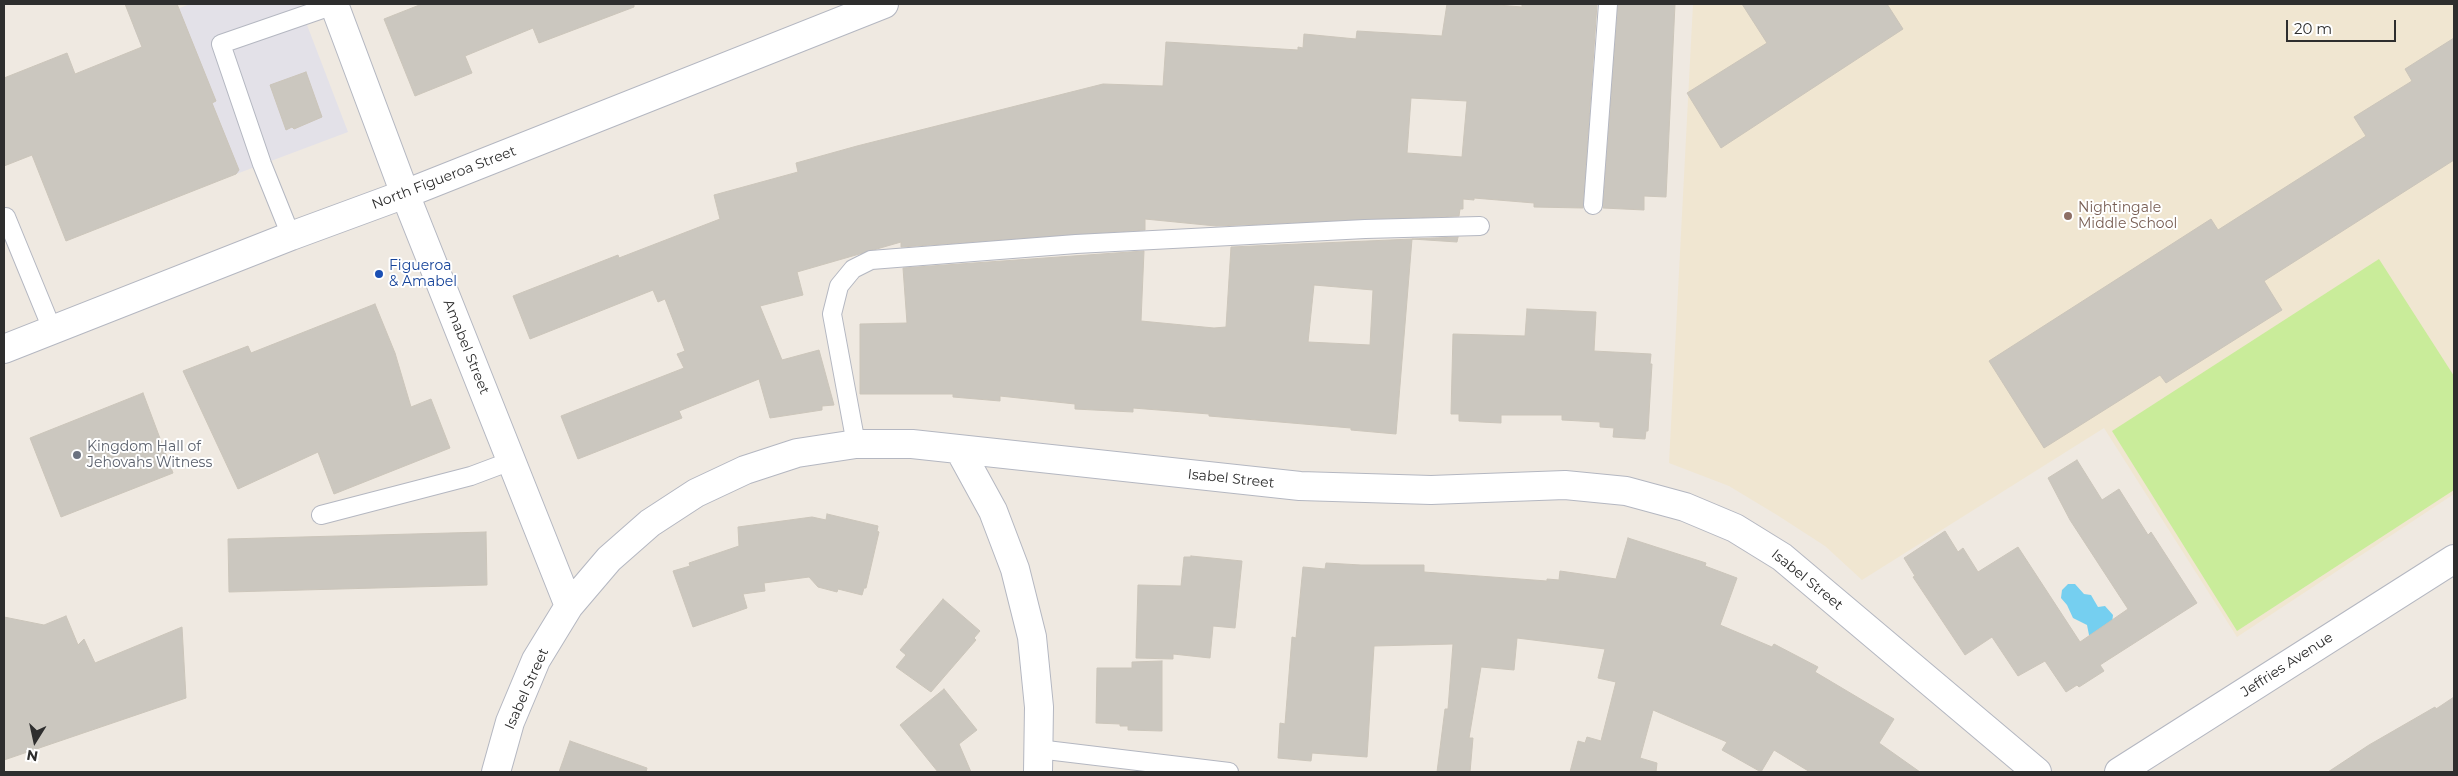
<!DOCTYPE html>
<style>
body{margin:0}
#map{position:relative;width:2458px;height:776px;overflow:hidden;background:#efe9e1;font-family:Montserrat,sans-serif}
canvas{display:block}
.frame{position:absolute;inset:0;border:5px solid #2e2e2e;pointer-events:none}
.north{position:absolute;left:10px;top:716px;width:50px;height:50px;-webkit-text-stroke:4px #fff;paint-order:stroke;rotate:190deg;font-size:14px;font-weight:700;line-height:20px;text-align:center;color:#2e2e2e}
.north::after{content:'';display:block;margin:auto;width:18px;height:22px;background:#2e2e2e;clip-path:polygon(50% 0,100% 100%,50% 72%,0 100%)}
.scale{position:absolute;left:2286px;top:20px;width:110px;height:22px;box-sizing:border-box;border:2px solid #2e2e2e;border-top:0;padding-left:6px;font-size:15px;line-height:18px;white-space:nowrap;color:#2e2e2e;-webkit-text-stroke:4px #fff;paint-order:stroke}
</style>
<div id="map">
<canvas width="2458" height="776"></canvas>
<div class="frame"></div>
<div class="north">N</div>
<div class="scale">20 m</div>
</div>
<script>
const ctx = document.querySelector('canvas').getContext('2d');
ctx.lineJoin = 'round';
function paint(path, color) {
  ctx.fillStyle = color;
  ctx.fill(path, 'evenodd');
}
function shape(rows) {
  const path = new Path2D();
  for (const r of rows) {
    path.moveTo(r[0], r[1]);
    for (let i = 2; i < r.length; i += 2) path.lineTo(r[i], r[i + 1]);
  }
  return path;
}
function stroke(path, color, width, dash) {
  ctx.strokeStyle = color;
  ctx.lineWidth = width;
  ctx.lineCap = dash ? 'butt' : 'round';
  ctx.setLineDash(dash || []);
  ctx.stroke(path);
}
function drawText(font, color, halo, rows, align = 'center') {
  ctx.font = font + ' Montserrat,sans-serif';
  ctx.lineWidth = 4;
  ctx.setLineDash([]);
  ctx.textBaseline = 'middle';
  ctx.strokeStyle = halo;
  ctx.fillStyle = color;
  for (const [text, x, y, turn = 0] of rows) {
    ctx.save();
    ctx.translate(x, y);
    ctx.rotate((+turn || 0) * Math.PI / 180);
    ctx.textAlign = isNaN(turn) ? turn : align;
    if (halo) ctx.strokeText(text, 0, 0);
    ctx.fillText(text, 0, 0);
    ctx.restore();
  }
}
const industrial = shape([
 [190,4,299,4,348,132,199,188,133,26]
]);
const education = shape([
 [1693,4,2454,4,2454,494,2237,637,2104,428,1862,580,1825,546,1777,515,1729,486,1669,463]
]);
const pitch = shape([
 [2379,259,2454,376,2454,490,2237,631,2112,431]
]);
const water = shape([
 [2068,584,2075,584,2084,594,2091,595,2098,607,2105,606,2113,615,2112,623,2092,639,2089,635,2087,625,2073,618,2067,605,2061,598,2062,590]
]);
const building = shape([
 [125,4,177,4,216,101,212,103,239,170,236,174,66,241,32,155,4,166,4,78,67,53,75,74,142,47,125,4],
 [422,4,634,4,634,7,539,43,533,28,465,56,472,73,415,96,384,19,422,4],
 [1447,4,1486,4,1522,7,1522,4,1597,4,1583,208,1534,207,1534,203,1474,198,1474,200,1463,199,1463,209,1460,209,1459,216,1216,226,1145,219,1145,230,901,247,901,242,797,272,803,295,760,306,782,360,819,350,834,405,822,406,822,410,770,418,759,379,679,411,682,418,578,459,561,416,684,368,677,354,685,351,665,299,658,302,653,290,530,339,513,296,618,255,619,258,720,219,714,195,798,172,796,163,857,146,1103,84,1163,86,1166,42,1298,50,1298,47,1303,48,1304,34,1356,39,1357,31,1442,36,1447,4],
 [1411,98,1467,101,1462,157,1407,153,1411,98],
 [1618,4,1675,4,1666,197,1644,196,1644,210,1603,208,1618,4],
 [1742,4,1887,4,1903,29,1721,148,1687,93,1767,43,1742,4],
 [2454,38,2454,160,2264,281,2282,310,2166,383,2160,375,2044,448,1989,361,2211,219,2218,230,2366,136,2354,117,2412,81,2405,69,2454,38],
 [306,72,322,117,294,129,292,127,286,130,270,85,306,72],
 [1458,237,1457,242,1412,239,1396,434,1351,430,1351,428,1339,427,1209,416,1209,414,1133,408,1133,412,1075,409,1075,404,1000,396,1000,401,953,397,953,394,860,394,860,324,907,323,903,268,1144,251,1141,321,1214,328,1226,327,1231,247,1458,237],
 [1314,285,1373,290,1370,345,1308,342,1314,285],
 [375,304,395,353,411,407,431,399,450,448,334,494,318,452,238,489,183,371,248,346,251,353,375,304],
 [1527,309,1596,312,1594,351,1651,354,1650,364,1652,364,1648,431,1646,431,1645,439,1613,437,1614,428,1600,427,1600,422,1562,420,1562,415,1501,415,1501,423,1459,421,1459,414,1451,414,1453,334,1525,336,1527,309],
 [143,393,173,473,61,517,30,438,143,393],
 [2077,460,2102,500,2119,489,2148,535,2151,532,2197,603,2100,665,2104,671,2079,687,2077,685,2066,692,2045,661,2018,676,1992,637,1965,655,1913,577,1915,576,1904,558,1945,531,1958,552,1963,548,1978,572,2018,547,2080,642,2128,609,2070,520,2048,478,2077,460],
 [827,514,878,526,877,531,879,532,866,588,864,588,862,595,838,589,837,592,818,587,809,577,764,583,765,591,743,594,747,608,693,627,673,571,690,566,689,563,739,546,738,527,812,517,826,520,827,514],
 [486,532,487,585,229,592,228,539,486,532],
 [1628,538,1706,563,1705,566,1737,578,1720,625,1772,647,1774,644,1818,667,1815,672,1894,719,1879,743,1920,772,1810,772,1774,750,1761,772,1722,750,1727,742,1653,710,1640,758,1657,763,1656,772,1570,772,1578,741,1585,743,1587,737,1601,741,1616,682,1598,678,1605,649,1517,638,1514,670,1481,667,1469,738,1473,738,1470,772,1437,772,1445,709,1448,709,1453,644,1374,646,1367,757,1312,753,1311,761,1278,758,1280,723,1285,724,1292,637,1296,638,1303,567,1325,569,1326,563,1361,565,1424,565,1424,572,1547,581,1547,579,1559,580,1560,571,1616,579,1628,538],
 [1191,556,1242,561,1235,628,1213,626,1210,658,1173,654,1173,659,1136,658,1138,585,1181,586,1184,557,1191,557,1191,556],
 [943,599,980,631,974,638,976,640,931,692,896,667,906,655,900,650,943,599],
 [66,616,78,645,84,639,95,663,182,627,186,698,4,760,4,617,44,625,66,616],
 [1162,661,1162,731,1128,730,1128,726,1120,726,1120,724,1096,723,1097,668,1132,668,1132,662,1162,661],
 [944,689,977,730,959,744,971,772,938,772,900,725,944,689],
 [2454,697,2454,772,2328,772,2369,745,2435,707,2436,709,2454,697],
 [570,741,647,768,646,772,559,772,570,741]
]);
const service = shape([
 [1593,205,1608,4],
 [4,218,6,217,52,329],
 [291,236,262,164,221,44,334,5],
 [856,444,832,314,839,286,853,269,871,260,1076,244,1365,229,1480,226],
 [321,515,471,476,511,461],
 [1038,749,1229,772]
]);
const minor = shape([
 [334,4,405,194,569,606],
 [959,449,993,511,1015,569,1032,637,1039,707,1038,772],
 [496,772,510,722,536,660,569,606,609,559,650,523,696,493,745,470,797,453,856,444,912,444,1300,486,1431,490,1565,485,1626,491,1685,507,1735,528,1782,557,2037,772],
 [2119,772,2454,559]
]);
const secondary = shape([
 [4,349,291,236,405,194,884,4]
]);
const markers = [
 [2068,216,5,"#8d6e63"],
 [379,274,5,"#1a4fb4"],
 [77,455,5,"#6b7280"]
];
const streetNames = [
 ["North Figueroa Street",444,178,-21],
 ["Amabel Street",466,347,68],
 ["Isabel Street",1231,479,6],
 ["Isabel Street",1807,580,39],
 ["Jeffries Avenue",2287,665,-33],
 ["Isabel Street",527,689,-66]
];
const educationNames = [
 ["Nightingale",2078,208],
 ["Middle School",2078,224]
];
const transitNames = [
 ["Figueroa",389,266],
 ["& Amabel",389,282]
];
const worshipNames = [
 ["Kingdom Hall of",87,447],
 ["Jehovahs Witness",87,463]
];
paint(industrial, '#e3e1e8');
paint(education, '#f0e6d1');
paint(pitch, '#c9ec9a');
paint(water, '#75cff0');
paint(building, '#cbc7bf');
stroke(building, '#cbc5ba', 1);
stroke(service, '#b4b7c1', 20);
stroke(minor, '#b4b7c1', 30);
stroke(secondary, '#b4b7c1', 30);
stroke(service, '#fff', 18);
stroke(minor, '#fff', 28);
stroke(secondary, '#fff', 28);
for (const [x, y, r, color] of markers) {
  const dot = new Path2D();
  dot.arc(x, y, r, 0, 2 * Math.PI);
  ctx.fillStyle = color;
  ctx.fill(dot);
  stroke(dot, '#fff', 2);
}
drawText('14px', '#2e2e2e', '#fff', streetNames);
drawText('14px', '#785e54', '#fff', educationNames, 'left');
drawText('14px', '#164399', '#fff', transitNames, 'left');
drawText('14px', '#5b616d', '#fff', worshipNames, 'left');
</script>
